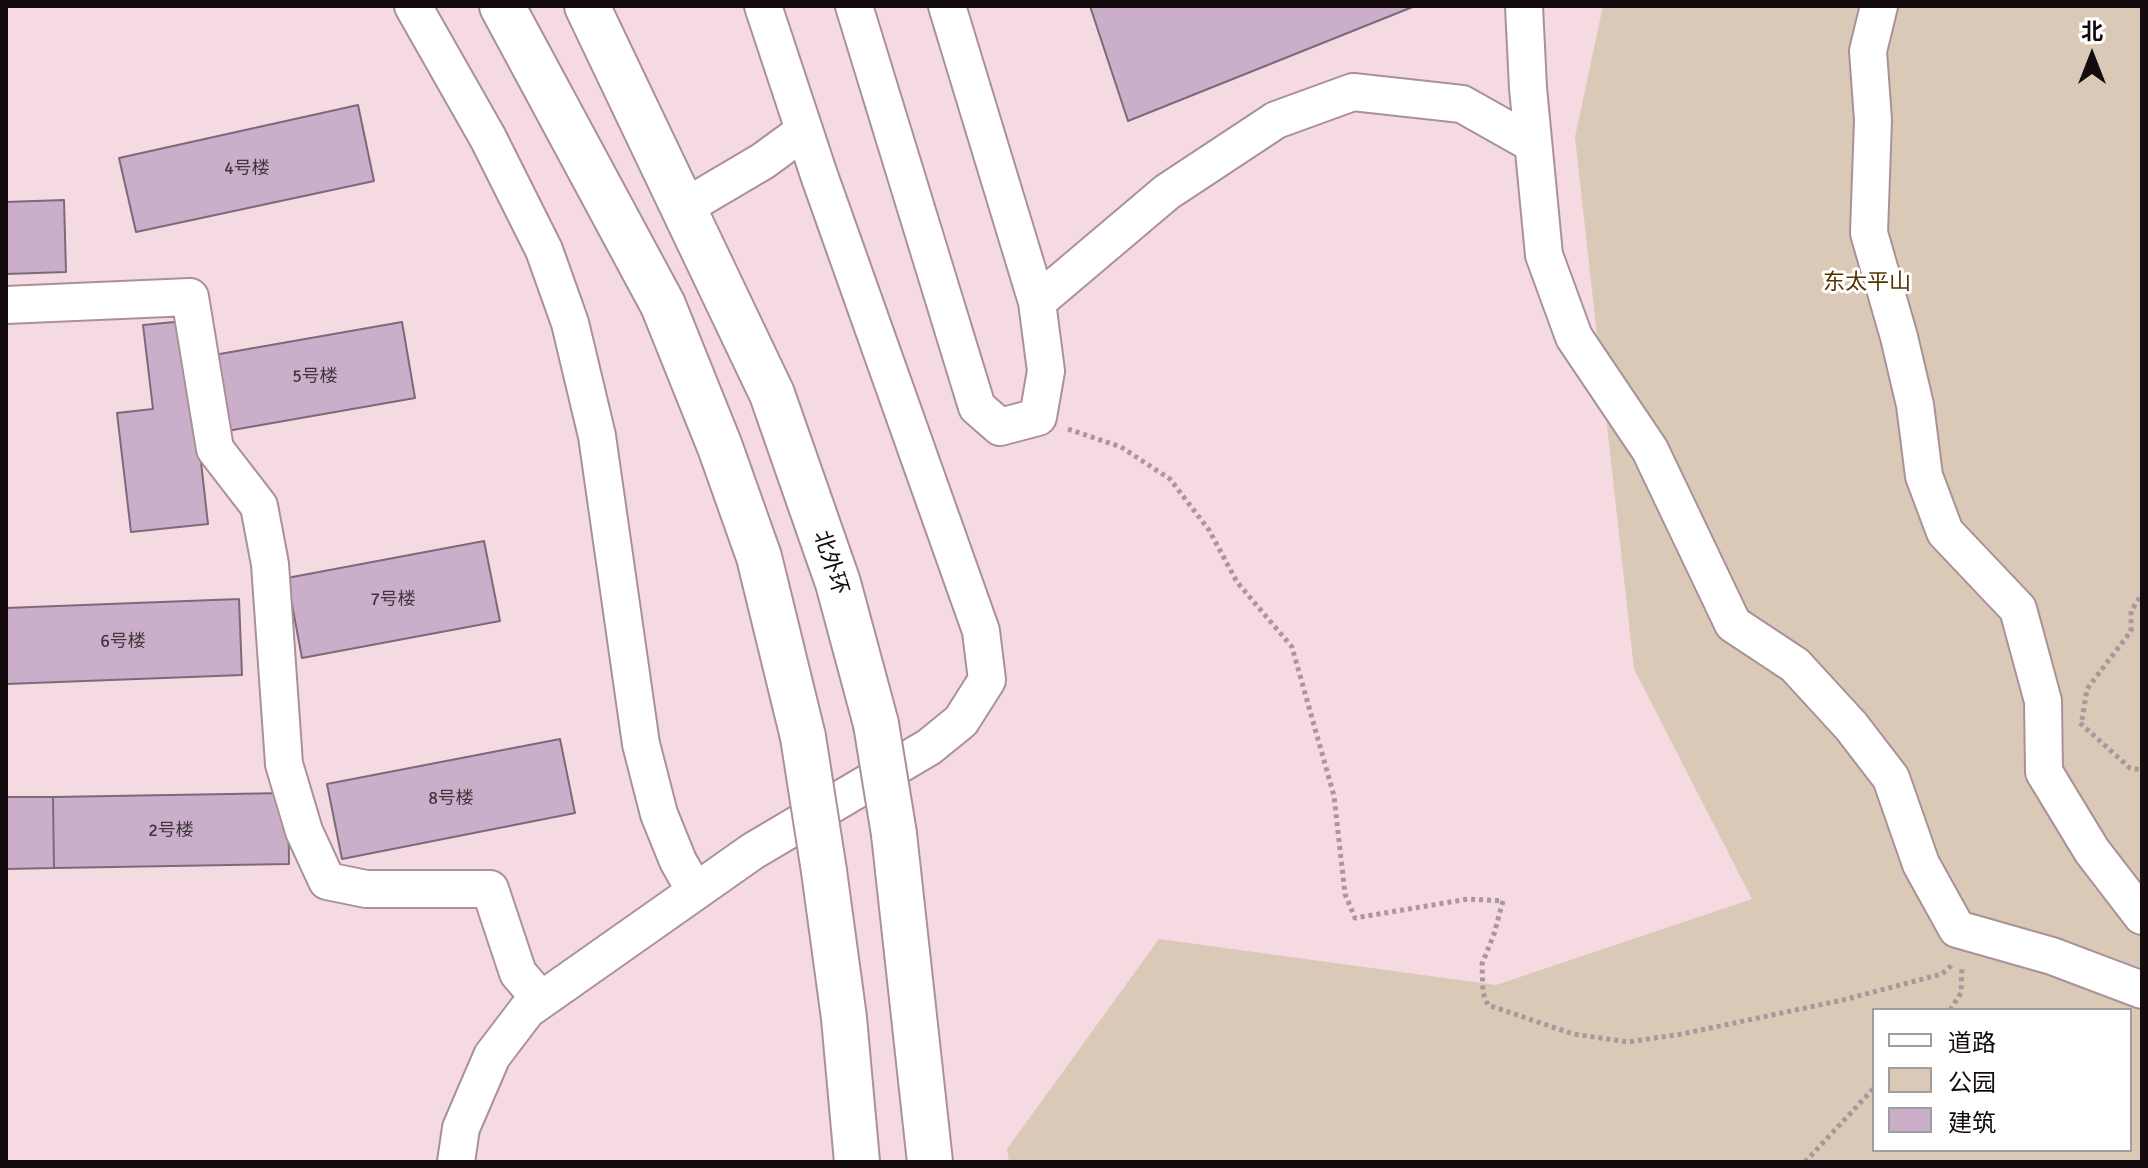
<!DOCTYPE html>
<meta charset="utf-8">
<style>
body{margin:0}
#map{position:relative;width:2148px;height:1168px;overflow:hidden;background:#f5dae1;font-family:Signika,"Noto Sans SC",sans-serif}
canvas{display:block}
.frame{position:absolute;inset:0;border:8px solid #130b0d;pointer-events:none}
.legend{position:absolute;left:1872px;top:1008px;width:260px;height:144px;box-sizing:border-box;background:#fff;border:2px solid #a19d9e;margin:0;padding:10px 14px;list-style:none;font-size:24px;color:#130b0d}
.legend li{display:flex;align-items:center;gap:16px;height:40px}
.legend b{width:40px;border:2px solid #a19d9e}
.north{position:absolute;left:2052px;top:16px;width:80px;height:80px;-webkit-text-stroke:6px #fff;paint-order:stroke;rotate:0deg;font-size:22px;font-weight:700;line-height:32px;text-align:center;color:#130b0d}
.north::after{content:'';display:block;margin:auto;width:28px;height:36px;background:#130b0d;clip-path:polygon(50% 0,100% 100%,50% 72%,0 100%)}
</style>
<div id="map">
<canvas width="2148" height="1168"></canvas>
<div class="frame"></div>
<ul class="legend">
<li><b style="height:10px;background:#fff"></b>道路</li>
<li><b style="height:22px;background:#dac9b7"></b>公园</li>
<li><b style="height:22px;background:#cbafca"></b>建筑</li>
</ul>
<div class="north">北</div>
</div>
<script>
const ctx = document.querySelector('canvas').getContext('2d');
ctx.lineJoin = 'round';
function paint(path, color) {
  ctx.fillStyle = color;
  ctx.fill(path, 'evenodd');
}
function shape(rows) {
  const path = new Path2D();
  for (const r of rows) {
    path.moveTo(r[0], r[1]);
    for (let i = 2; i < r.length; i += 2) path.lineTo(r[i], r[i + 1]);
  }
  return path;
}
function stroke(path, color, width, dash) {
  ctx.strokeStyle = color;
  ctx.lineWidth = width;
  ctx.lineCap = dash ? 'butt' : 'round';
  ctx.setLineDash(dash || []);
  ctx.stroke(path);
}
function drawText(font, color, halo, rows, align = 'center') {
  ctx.font = font + ' Signika,"Noto Sans SC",sans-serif';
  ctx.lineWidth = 6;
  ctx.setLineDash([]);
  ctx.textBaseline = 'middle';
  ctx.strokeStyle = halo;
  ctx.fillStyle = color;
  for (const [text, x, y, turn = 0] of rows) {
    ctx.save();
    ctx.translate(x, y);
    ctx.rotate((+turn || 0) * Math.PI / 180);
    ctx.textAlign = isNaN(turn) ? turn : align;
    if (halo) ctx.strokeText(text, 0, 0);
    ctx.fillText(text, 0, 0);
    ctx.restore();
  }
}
const green = shape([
 [1603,6,2142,6,2142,1162,1009,1162,1007,1149,1159,939,1496,985,1752,899,1634,669,1575,137],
 [1874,1010,2130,1010,2130,1150,1874,1150]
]);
const building = shape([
 [1090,6,1415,6,1128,121,1090,6],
 [358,105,374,181,136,232,119,158,358,105],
 [64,200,66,272,6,274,6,202,64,200],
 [185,321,208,524,131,532,117,413,153,409,143,325,185,321],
 [402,322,415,398,227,431,214,355,402,322],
 [484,541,500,621,302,658,287,578,484,541],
 [239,599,242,675,6,684,6,608,239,599],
 [560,739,575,813,342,859,327,784,560,739],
 [288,793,289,864,54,868,53,797,288,793],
 [6,797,53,797,54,868,6,869,6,797]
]);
const path = shape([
 [1068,429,1121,447,1170,479,1209,530,1237,582,1292,647,1334,796,1345,894,1355,918,1468,899,1503,901,1494,934,1482,964,1483,993,1488,1005,1573,1034,1628,1042,1682,1034,1843,1000,1942,974,1953,964],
 [2082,720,2087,689,2131,631,2131,611,2142,594],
 [2080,723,2130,768,2142,770],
 [1950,1010,1961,993,1962,966],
 [1805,1162,1874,1088]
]);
const minor = shape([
 [413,6,488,138,544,250,570,323,597,436,641,744,659,814,678,861,695,891],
 [854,6,977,407,1000,427,1038,417,1046,371,1037,302,947,6],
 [1524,6,1528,88,1544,255,1574,337,1650,450,1733,624,1795,665,1851,726,1891,778,1921,864,1957,929,2052,956,2142,990],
 [1879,6,1868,51,1873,120,1869,233,1899,337,1915,405,1924,476,1945,532,2018,609,2043,701,2044,772,2092,851,2142,916],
 [685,207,763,161,804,131],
 [1037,302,1167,192,1276,120,1353,92,1462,104,1533,144],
 [6,305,190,297,215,449,259,506,270,564,284,764,304,831,327,881,366,889,490,889,518,973,541,1000],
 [456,1162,461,1128,492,1056,527,1010,753,851,929,747,961,721,987,680,981,631,819,175,763,6]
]);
const highway = shape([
 [502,6,663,305,720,447,759,557,803,737],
 [587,6,772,394,838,583,876,724],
 [894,834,930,1162],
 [824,871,844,1018,857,1162]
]);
const highwayBridge = shape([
 [876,724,894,834],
 [803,737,824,871]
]);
const numberNames = [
 ["4号楼",247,169],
 ["5号楼",315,377],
 ["7号楼",393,600],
 ["6号楼",123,642],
 ["8号楼",451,799],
 ["2号楼",171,831]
];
const parkNames = [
 ["东太平山",1867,283]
];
const streetNames = [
 ["北外环",830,563,72]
];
paint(green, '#dac9b7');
paint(building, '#cbafca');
stroke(building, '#7a6a7a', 2);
stroke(minor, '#aa9197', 40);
stroke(highway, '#aa9197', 48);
stroke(path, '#ab969b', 5, [4, 4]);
stroke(minor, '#fff', 36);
stroke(highway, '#fff', 44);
stroke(highwayBridge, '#aa9197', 48, []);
stroke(highwayBridge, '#fff', 44);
drawText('18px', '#41343c', null, numberNames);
drawText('22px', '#553100', '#fff', parkNames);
drawText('22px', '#130b0d', '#fff', streetNames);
</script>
